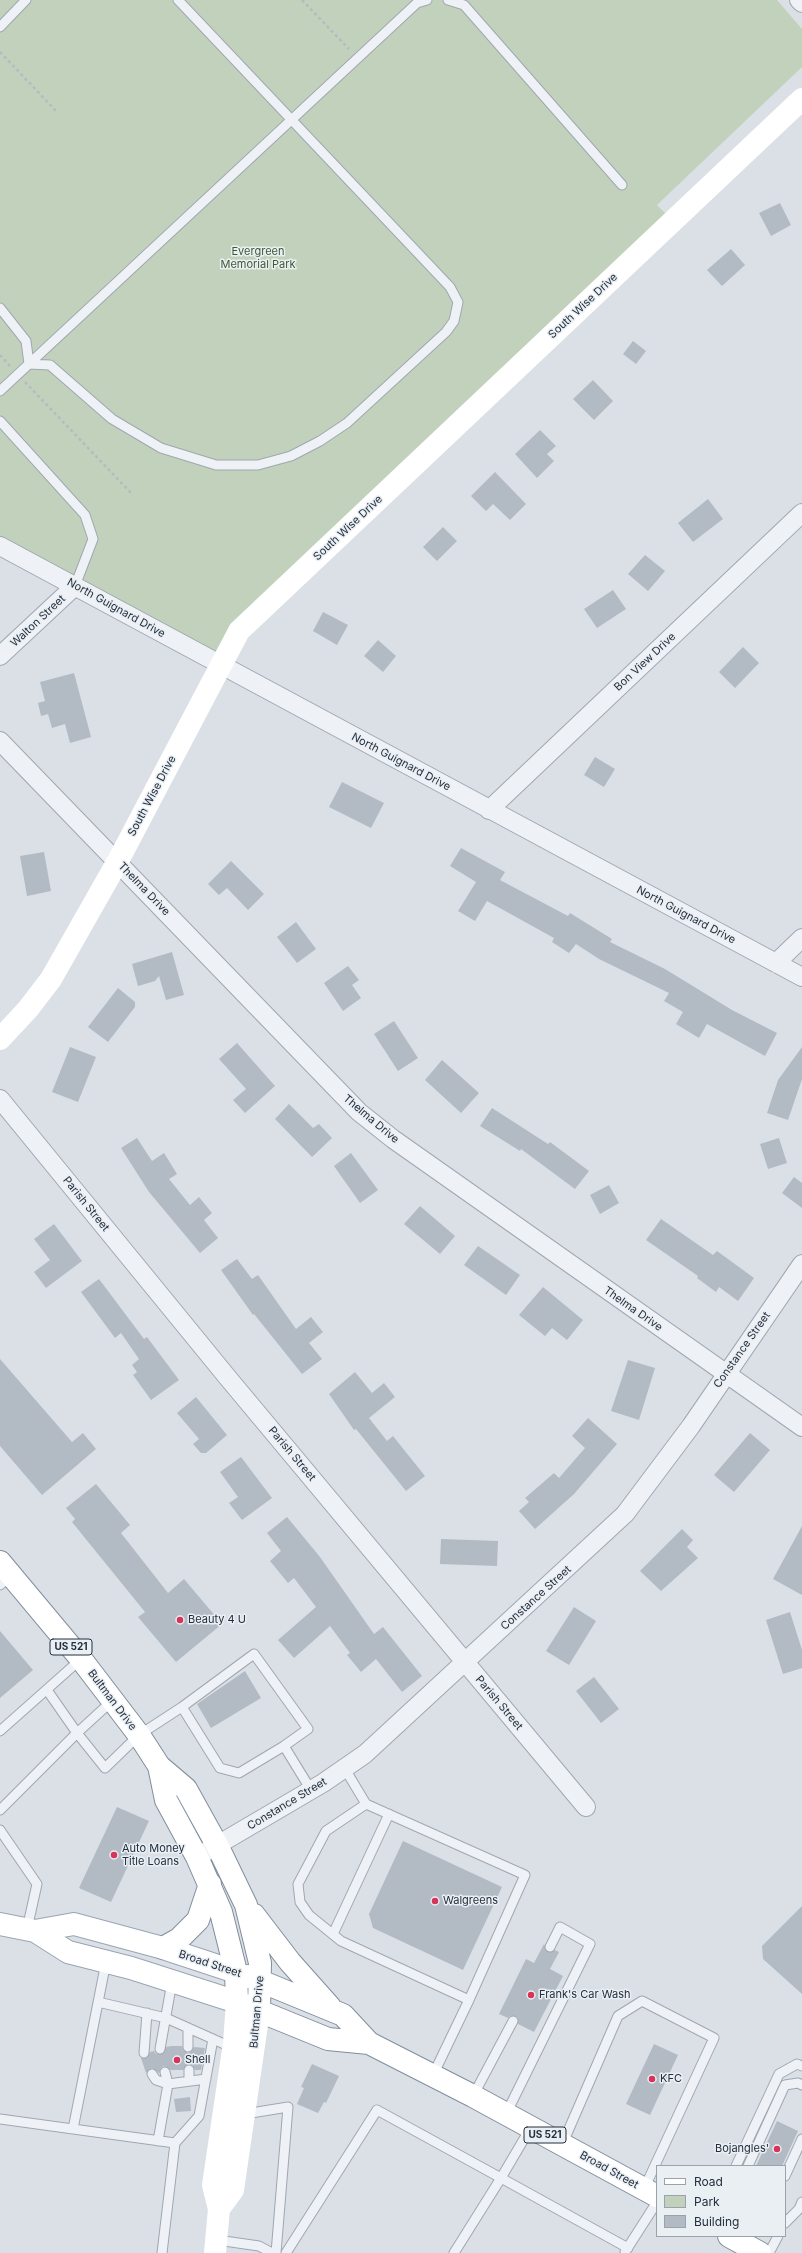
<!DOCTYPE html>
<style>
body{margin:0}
#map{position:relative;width:802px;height:2253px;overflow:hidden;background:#dbe0e7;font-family:Inter,sans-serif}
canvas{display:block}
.legend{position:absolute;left:656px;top:2165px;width:130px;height:72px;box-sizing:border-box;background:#eaeff4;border:1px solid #9ba2ab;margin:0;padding:5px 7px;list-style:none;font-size:12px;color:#242f3d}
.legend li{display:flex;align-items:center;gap:8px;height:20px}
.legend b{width:20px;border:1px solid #9ba2ab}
</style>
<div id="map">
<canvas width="802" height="2253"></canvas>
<ul class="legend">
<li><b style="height:5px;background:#fff"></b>Road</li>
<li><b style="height:11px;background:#c2d1bb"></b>Park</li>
<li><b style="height:11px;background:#b2bac4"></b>Building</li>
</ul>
</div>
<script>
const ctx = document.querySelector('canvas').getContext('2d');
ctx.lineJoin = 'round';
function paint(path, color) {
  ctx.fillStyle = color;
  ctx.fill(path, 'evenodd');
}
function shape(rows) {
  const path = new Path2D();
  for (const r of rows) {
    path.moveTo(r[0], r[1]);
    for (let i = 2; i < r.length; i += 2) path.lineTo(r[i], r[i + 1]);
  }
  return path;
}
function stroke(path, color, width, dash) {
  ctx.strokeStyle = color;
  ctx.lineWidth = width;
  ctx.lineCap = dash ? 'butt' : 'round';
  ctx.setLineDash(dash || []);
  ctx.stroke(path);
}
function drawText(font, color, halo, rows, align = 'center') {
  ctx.font = font + ' Inter,sans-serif';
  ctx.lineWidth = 3;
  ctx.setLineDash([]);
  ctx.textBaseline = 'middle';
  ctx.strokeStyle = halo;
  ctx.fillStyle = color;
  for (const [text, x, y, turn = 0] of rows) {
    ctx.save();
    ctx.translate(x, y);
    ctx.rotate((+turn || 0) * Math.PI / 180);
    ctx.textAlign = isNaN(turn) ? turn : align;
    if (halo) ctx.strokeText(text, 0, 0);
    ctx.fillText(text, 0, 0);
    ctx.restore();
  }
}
const green = shape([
 [0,0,777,0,802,29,802,67,657,205,673,221,220,665,0,547]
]);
const building = shape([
 [780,203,791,225,771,236,759,213],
 [731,249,745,265,722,286,707,270],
 [633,341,646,351,636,364,623,354],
 [593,380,613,401,594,420,573,399],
 [540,430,556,446,547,454,554,461,537,478,515,454],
 [495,472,526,504,510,520,493,504,486,511,471,496],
 [708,499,723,519,693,542,678,523],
 [443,527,457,541,437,561,423,547],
 [645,555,665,571,648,591,628,574],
 [613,590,626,609,597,628,584,609],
 [323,612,348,625,337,645,313,631],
 [378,640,396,656,383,672,364,656],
 [743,647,759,663,735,688,719,672],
 [74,673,91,737,70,743,65,724,52,728,48,714,41,716,38,703,45,701,40,682],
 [595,757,615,769,604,787,584,775],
 [342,782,384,803,371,828,329,807],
 [461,848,505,872,500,880,568,916,570,913,612,939,610,942,665,969,732,1010,777,1033,765,1056,707,1024,699,1038,676,1024,683,1012,664,1001,669,993,599,959,576,944,569,953,552,942,554,938,487,901,475,921,458,911,476,882,450,866],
 [44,852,51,891,27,896,20,856],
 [231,861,264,894,248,910,227,888,219,895,208,884],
 [296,922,316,949,297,963,277,937],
 [172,952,184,995,166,1000,159,976,155,981,138,986,132,964],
 [348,966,359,980,352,985,361,998,343,1011,324,983],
 [118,988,135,1002,135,1007,108,1042,88,1027],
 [394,1021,418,1058,398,1071,374,1034],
 [237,1043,275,1086,245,1113,233,1100,246,1089,219,1059],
 [70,1047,96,1057,78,1102,52,1092],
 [802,1047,802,1079,788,1120,767,1113,778,1080],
 [442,1060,479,1093,461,1113,425,1080],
 [289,1104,313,1128,319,1124,332,1138,312,1157,275,1119],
 [492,1108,548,1144,550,1142,589,1171,575,1189,521,1149,520,1151,480,1126],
 [137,1138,152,1161,164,1153,177,1174,169,1179,190,1205,199,1197,212,1213,204,1220,218,1238,200,1253,149,1192,121,1148],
 [779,1138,787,1163,768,1169,760,1144],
 [351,1153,378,1190,360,1203,334,1166],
 [794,1177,802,1183,802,1208,782,1193],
 [609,1185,619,1203,600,1214,590,1195],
 [420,1206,455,1236,440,1254,404,1224],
 [661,1219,713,1255,717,1251,754,1278,738,1301,719,1287,716,1292,697,1278,698,1276,646,1240],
 [54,1224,82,1261,46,1288,34,1272,50,1260,34,1239],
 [478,1246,520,1275,506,1295,464,1265],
 [237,1259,252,1279,258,1275,296,1329,311,1317,323,1332,309,1343,322,1359,302,1374,254,1314,253,1315,221,1270],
 [99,1279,144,1339,147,1337,179,1380,151,1400,133,1375,137,1372,132,1365,139,1359,121,1333,115,1338,81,1292],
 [543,1287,583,1320,567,1340,552,1328,545,1336,519,1315],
 [0,1359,72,1442,83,1433,96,1449,42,1495,0,1446],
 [628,1360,655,1368,639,1420,611,1411],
 [355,1372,372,1393,384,1383,395,1397,369,1418,387,1441,393,1436,425,1476,406,1491,356,1429,354,1430,329,1394],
 [196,1397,227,1435,206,1453,201,1453,193,1444,199,1439,177,1413],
 [588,1418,617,1444,574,1494,535,1529,519,1511,529,1502,525,1498,554,1473,559,1478,585,1448,572,1436],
 [750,1433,770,1450,734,1492,714,1475],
 [241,1457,272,1498,242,1520,229,1503,238,1497,220,1472],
 [96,1484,130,1525,121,1533,168,1593,184,1579,222,1624,176,1662,138,1617,145,1612,72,1522,75,1519,66,1508],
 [287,1517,320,1557,374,1634,383,1627,422,1676,402,1692,376,1659,361,1672,347,1655,350,1653,330,1626,294,1658,278,1640,316,1607,294,1578,288,1583,270,1561,281,1551,267,1533],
 [802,1526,802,1595,773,1579],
 [682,1529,693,1540,687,1547,698,1558,661,1591,640,1571],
 [441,1539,498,1541,497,1566,440,1564],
 [574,1607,596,1621,569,1665,546,1651],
 [790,1612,802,1650,802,1668,783,1674,766,1620],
 [0,1631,33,1670,0,1698],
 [245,1671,261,1698,211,1728,197,1704],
 [594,1677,619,1709,601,1723,576,1691],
 [117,1807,149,1821,111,1902,79,1888],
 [403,1841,502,1887,463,1970,373,1928,369,1914],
 [802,1906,802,1994,763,1959,762,1946],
 [544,1944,548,1952,555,1950,559,1952,550,1969,563,1976,534,2032,518,2024,518,2018,515,2016,510,2016,508,2018,499,2014,526,1959,534,1963],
 [654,2044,678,2055,650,2115,626,2104],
 [171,2046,182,2046,183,2050,188,2053,191,2052,194,2047,205,2048,201,2070,195,2070,192,2065,189,2064,183,2070,171,2070,164,2066,161,2068,159,2073,152,2068,146,2073,141,2058,147,2058,150,2052,154,2051,156,2054,162,2054,166,2047],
 [312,2064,339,2076,326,2103,324,2102,318,2113,297,2104,304,2088,301,2087],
 [190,2097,191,2111,176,2112,174,2099],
 [777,2121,798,2131,782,2166,756,2166]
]);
const path = shape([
 [302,0,349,49],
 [0,52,57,112],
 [0,355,10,366],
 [25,382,133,495]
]);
const lane = shape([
 [448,0,464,5,622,185],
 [0,27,26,0],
 [0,308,26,341,29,364],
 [29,364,50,365,112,419,161,448,216,465,258,465,291,456,320,441,347,423,446,332,454,321,458,302,450,287,178,0],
 [0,391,417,3,427,0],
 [0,421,85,515,93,539,75,586],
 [0,1585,11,1576],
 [47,1690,77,1733,113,1700],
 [182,1707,220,1768,239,1773,284,1746,311,1790],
 [0,1731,81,1659],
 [345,1769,366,1804,326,1831,298,1884,300,1902,309,1915,341,1941,469,2000,433,2075],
 [366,1804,525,1875,469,2000],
 [0,1810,77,1733,105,1768,139,1735,182,1707,254,1654,308,1729,284,1746],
 [0,1830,37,1884,27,1929],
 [333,1934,389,1814],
 [98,2002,166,2018,233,2048],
 [188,2047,188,2028],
 [160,2049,172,1982],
 [144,2053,147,2013],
 [189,2070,189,2081],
 [165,2072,168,2084],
 [152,2074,156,2080,168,2084],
 [473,2096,513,2021],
 [245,2114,288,2107,276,2253],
 [506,2114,590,1944,560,1927,550,1947],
 [0,2119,175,2143],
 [73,2129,106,1962],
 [158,2141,168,2084,206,2079],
 [562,2145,618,2016,642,2001,714,2038,644,2189],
 [736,2166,779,2074,797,2064,802,2066],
 [748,2166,785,2085,798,2083,802,2085],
 [785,2176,802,2139],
 [785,2223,799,2209,802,2202],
 [217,2240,259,2246,272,2253],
 [625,2252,657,2202],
 [162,2253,175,2143,199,2116,213,2039],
 [286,2253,377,2110,501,2178,531,2127],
 [454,2253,501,2178,628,2248],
 [769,2253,778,2236]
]);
const street = shape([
 [799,0,802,3],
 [0,546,802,977],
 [0,656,75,586],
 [0,741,359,1112,393,1139,802,1427],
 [489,810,802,513],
 [776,963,802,938],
 [0,1099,228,1378,586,1807],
 [197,1857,323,1783,365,1754,625,1514,691,1426,802,1264]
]);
const secondary = shape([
 [0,1039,28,1009,51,979,118,861,239,631,802,99],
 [219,2209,233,2190,259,2011],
 [215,2253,219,2209,213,2185,234,2043,237,2002]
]);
const primary = shape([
 [0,1924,35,1931,68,1952,131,1968,237,2002],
 [35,1931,74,1924,163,1948,236,1972]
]);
const highway = shape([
 [0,1562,81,1659,139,1735,159,1766,186,1789,217,1845,246,1905,260,1963,259,2011],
 [159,1766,166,1800,197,1857,221,1912,236,1972,237,2002,328,2039,369,2043,473,2096,657,2196],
 [254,1915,290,1962,330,2007],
 [163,1948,179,1939,198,1920,210,1884],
 [248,1976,343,2015,369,2043],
 [729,2236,760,2253]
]);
const markers = [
 [180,1620,4,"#d73557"],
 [114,1855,4,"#d73557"],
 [435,1901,4,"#d73557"],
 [531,1995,4,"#d73557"],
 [177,2060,4,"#d73557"],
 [652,2079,4,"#d73557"],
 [777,2149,4,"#d73557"]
];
const shields = [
 [71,1647,42],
 [545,2135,42]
];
const shieldNames = [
 ["US 521",71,1647],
 ["US 521",545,2135]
];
const parkNames = [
 ["Evergreen",258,252],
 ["Memorial Park",258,265]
];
const streetNames = [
 ["South Wise Drive",583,306,-43],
 ["South Wise Drive",348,528,-43],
 ["North Guignard Drive",116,608,29],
 ["Walton Street",38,621,-43],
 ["Bon View Drive",645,662,-43],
 ["North Guignard Drive",401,762,28],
 ["South Wise Drive",152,796,-62],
 ["Thelma Drive",144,889,46],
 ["North Guignard Drive",686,915,28],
 ["Thelma Drive",371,1119,40],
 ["Parish Street",86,1204,51],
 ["Thelma Drive",633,1309,35],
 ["Constance Street",742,1350,-55],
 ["Parish Street",292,1454,50],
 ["Constance Street",536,1598,-42],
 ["Bultman Drive",112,1700,53],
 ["Parish Street",499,1703,50],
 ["Constance Street",287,1804,-31],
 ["Broad Street",210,1964,18],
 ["Bultman Drive",257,2012,-85],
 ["Broad Street",609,2170,29]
];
const poiNames = [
 ["Beauty 4 U",188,1620],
 ["Auto Money",122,1849],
 ["Title Loans",122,1862],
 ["Walgreens",443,1901],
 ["Frank's Car Wash",539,1995],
 ["Shell",185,2060],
 ["KFC",660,2079],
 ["Bojangles'",769,2149,"right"]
];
paint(green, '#c2d1bb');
paint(building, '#b2bac4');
stroke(lane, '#a0a7b1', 11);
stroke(street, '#a0a7b1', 20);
stroke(primary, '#99a5b3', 24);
stroke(highway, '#818e9e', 24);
stroke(path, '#b5bbc1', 2.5, [3, 3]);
stroke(lane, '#eef1f5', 9);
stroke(street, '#eef1f5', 18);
stroke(secondary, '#fff', 22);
stroke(primary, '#fff', 22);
stroke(highway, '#fff', 22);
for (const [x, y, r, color] of markers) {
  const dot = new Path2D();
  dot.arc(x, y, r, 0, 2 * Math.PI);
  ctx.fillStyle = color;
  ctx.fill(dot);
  stroke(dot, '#eaeff4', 1.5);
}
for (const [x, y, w] of shields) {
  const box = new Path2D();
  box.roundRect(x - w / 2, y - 8, w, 16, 3);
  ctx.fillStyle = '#eaeff4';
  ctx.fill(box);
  stroke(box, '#242f3d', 1);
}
drawText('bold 10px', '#242f3d', null, shieldNames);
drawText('11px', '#3b5a31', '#eaeff4', parkNames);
drawText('11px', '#242f3d', '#eaeff4', streetNames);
drawText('11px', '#242f3d', '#eaeff4', poiNames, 'left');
</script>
